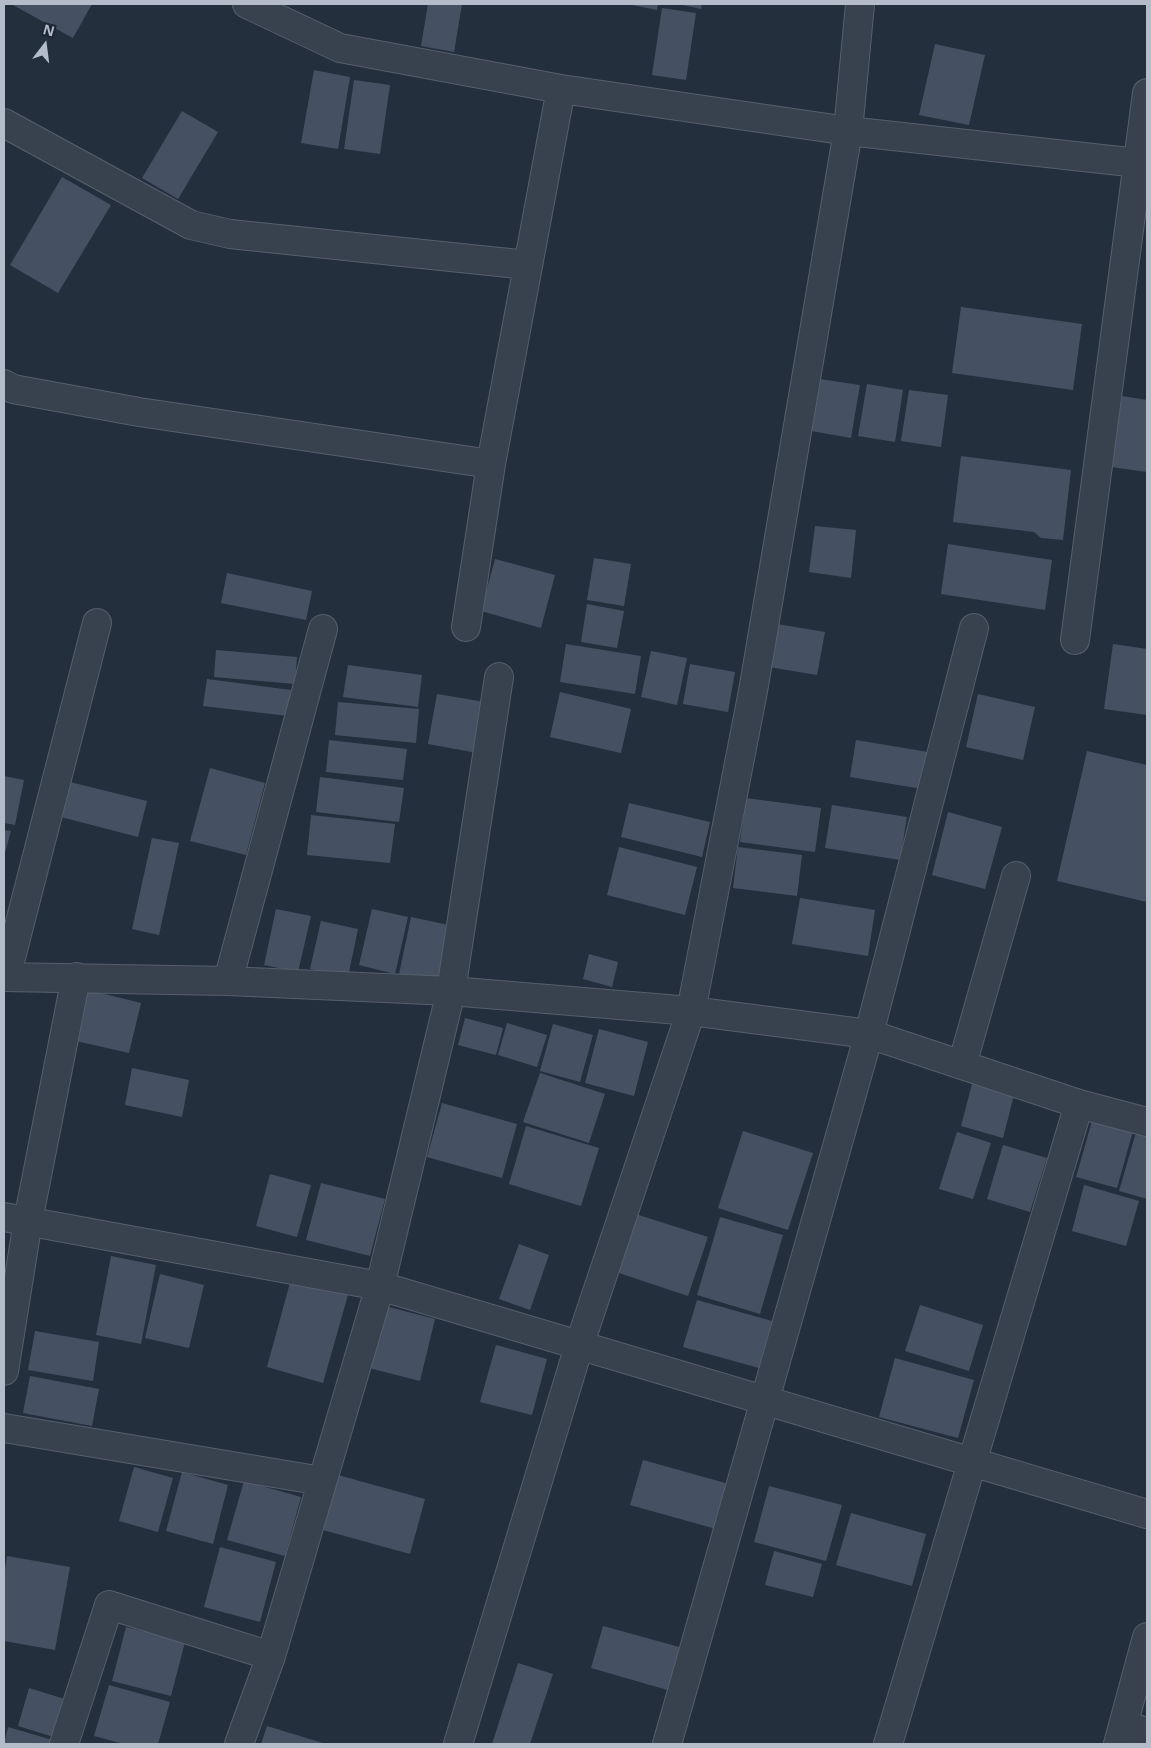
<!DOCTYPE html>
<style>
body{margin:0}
#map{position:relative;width:1151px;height:1748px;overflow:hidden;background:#242f3e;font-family:"Open Sans",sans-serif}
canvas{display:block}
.frame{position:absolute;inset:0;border:5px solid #b4bcc9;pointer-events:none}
.north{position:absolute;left:20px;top:20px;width:50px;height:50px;-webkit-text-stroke:4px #1d2633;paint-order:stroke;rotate:15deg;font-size:14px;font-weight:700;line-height:20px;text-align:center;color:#b4bcc9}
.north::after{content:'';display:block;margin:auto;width:18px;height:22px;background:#b4bcc9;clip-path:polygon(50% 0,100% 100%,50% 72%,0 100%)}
</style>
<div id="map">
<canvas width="1151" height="1748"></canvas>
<div class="frame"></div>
<div class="north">N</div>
</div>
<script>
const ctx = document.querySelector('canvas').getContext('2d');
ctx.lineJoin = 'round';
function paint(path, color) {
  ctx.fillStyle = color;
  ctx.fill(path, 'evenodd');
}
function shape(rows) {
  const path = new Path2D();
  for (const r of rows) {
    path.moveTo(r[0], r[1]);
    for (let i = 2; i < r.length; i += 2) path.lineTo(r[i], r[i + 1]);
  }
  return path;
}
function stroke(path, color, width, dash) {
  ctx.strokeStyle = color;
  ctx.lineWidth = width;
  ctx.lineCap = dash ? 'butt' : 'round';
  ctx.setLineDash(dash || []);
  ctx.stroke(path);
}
const building = shape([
 [11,4,92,4,73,38],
 [428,4,462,4,454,52,421,46],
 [627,4,658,4,657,10],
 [678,4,702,4,701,9],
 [662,8,696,13,686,80,652,75],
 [935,44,985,55,969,125,919,115],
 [314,70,350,77,338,149,301,143],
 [354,80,390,85,380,154,344,149],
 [182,111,218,132,178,199,142,178],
 [62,177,111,205,58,293,10,265],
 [961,307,1082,324,1073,390,952,373],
 [820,379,860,385,851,438,811,431],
 [867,384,903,390,895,442,858,436],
 [909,390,948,395,941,447,901,441],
 [1122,396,1147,400,1147,472,1111,467],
 [961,456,1071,470,1063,540,1041,538,1034,532,953,522],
 [815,526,856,530,851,578,809,572],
 [948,544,1052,560,1045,610,941,594],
 [594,558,631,564,624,606,587,600],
 [495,559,555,575,541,628,481,611],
 [227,573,312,591,306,620,221,603],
 [587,604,624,611,617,648,581,642],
 [777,624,825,632,817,675,769,667],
 [566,644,641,656,635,694,560,682],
 [1113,644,1147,649,1147,715,1104,709],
 [216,650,297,657,295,684,214,677],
 [651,651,687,658,677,705,641,697],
 [690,664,735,672,728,712,683,704],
 [348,665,422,675,418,707,343,697],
 [207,679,291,690,288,716,203,706],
 [560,692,631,709,621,753,550,737],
 [437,694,491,703,483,754,428,744],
 [978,694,1035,707,1023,760,966,747],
 [338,702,419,709,416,743,335,735],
 [329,740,407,749,403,780,326,772],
 [856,740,934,753,928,790,850,777],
 [1087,751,1147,765,1147,902,1057,881],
 [210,768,265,783,246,855,190,841],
 [4,776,24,780,15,825,4,823],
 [320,777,404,788,399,822,316,812],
 [70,782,147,801,138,837,61,817],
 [746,798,821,808,815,852,740,842],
 [629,803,710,822,702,857,621,837],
 [832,805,907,817,900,860,825,848],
 [948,812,1002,827,985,889,932,875],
 [311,815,395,824,390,863,307,855],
 [4,830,11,831,4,856],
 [152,838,179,843,159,935,132,929],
 [619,847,697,867,685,915,607,895],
 [738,847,802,855,797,896,733,888],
 [800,898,875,910,868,956,792,944],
 [276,909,311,916,298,972,264,965],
 [372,909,408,917,395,974,359,965],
 [411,917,458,927,446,984,399,974],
 [321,921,358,929,348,977,310,969],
 [589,954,618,962,612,987,583,979],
 [88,990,141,1003,129,1053,76,1041],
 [465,1018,503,1028,496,1055,458,1045],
 [507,1023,547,1035,537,1067,498,1055],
 [553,1024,593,1035,580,1082,540,1071],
 [599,1029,648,1042,634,1096,585,1083],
 [132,1068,189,1080,182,1117,125,1105],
 [540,1073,605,1094,589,1143,523,1122],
 [973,1080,1015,1091,1003,1138,961,1126],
 [442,1103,517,1124,502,1178,427,1157],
 [1092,1121,1133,1131,1117,1188,1076,1177],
 [526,1126,599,1148,581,1206,509,1184],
 [1137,1129,1147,1132,1147,1199,1119,1191],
 [743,1131,813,1153,788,1230,718,1208],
 [957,1132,991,1143,973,1199,939,1189],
 [1003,1145,1047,1158,1030,1212,987,1199],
 [270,1174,311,1185,297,1237,256,1226],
 [321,1183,385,1199,370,1256,306,1240],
 [1084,1185,1139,1201,1126,1246,1072,1231],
 [626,1211,708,1237,688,1296,607,1269],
 [720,1217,783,1235,760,1314,697,1295],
 [519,1244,549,1255,530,1310,499,1299],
 [111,1256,156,1265,141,1344,96,1335],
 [160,1274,204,1285,189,1348,145,1338],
 [291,1279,348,1295,323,1383,267,1367],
 [697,1300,772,1321,759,1368,683,1347],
 [920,1305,983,1325,969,1371,905,1351],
 [385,1306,435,1319,420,1381,369,1368],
 [35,1331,99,1342,93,1381,28,1370],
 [496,1345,547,1359,532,1415,480,1402],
 [895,1358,974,1380,958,1438,879,1417],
 [30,1376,99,1389,92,1426,23,1413],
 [643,1460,729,1484,716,1529,630,1505],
 [134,1467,173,1478,158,1532,119,1521],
 [182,1472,228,1485,213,1544,166,1531],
 [338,1475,425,1499,410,1554,323,1530],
 [244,1481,301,1497,285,1556,227,1540],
 [769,1486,842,1505,826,1561,754,1542],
 [851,1513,926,1534,912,1586,836,1565],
 [220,1547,276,1562,260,1622,204,1607],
 [774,1551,822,1564,813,1597,765,1585],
 [7,1556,70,1567,55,1650,4,1641,4,1576],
 [603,1626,683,1648,671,1691,591,1668],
 [126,1627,185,1642,171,1696,112,1681],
 [518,1663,553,1674,530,1744,492,1744],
 [109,1685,170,1702,158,1744,124,1744,94,1736],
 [29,1688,68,1700,57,1738,18,1726],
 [267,1726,326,1744,261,1744],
 [8,1727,56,1741,56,1744,4,1744]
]);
const minor = shape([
 [247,4,340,48,561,89,848,131,1147,164],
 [4,123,191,225,230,234,528,265],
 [4,384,13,389,139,412,491,464],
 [466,627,491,464,561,89],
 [1075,640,1147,93],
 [4,977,228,981,451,991,691,1011,869,1034,1079,1104,1147,1122],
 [6,977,97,623],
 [228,981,323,629],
 [962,1065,1016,876],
 [4,1217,380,1286,1147,1514],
 [4,1371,28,1221,76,977],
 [4,1428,322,1481],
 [1123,1725,1147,1732],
 [64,1744,109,1605,271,1656],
 [239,1744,271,1656,380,1286,451,991,499,677],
 [458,1744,579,1346,691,1011,753,691,848,131,860,4],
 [667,1744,869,1034,974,628],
 [888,1744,1079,1104],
 [1118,1744,1147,1637]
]);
paint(building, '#455162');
stroke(minor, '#565f6c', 30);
stroke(minor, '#38414e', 28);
</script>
